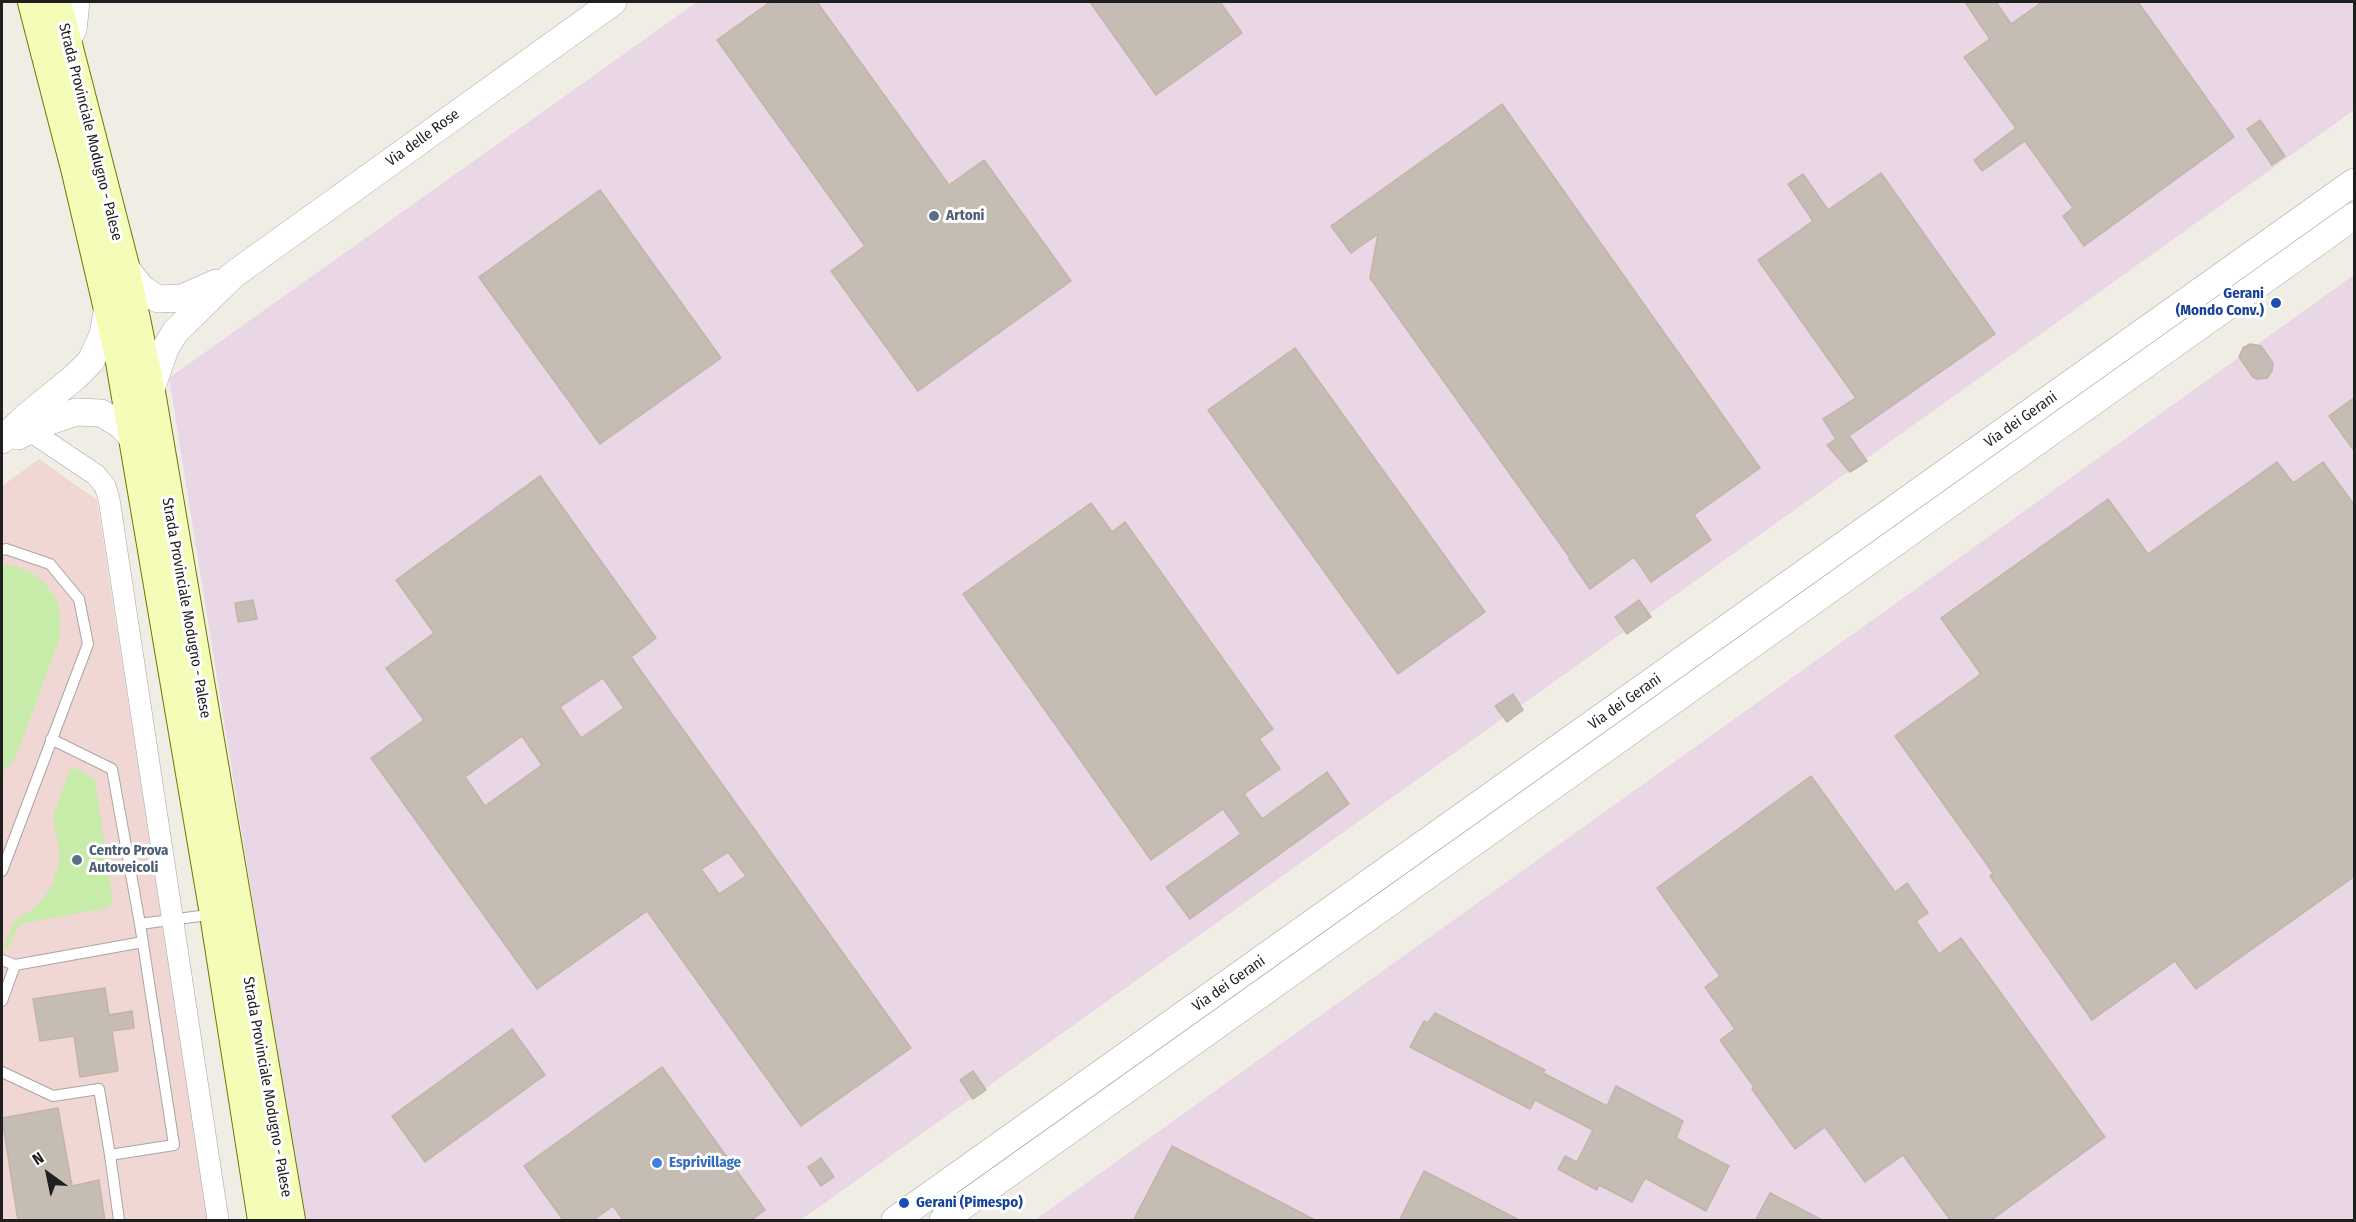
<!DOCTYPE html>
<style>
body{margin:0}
#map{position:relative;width:2356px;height:1222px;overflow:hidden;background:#f0ede5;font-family:"Fira Sans Condensed",sans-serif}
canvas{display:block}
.frame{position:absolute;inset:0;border:3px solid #1f1f1f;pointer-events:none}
.north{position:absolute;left:18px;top:1144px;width:60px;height:60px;-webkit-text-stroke:4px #fff;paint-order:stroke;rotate:327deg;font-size:16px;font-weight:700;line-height:24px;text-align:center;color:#1f1f1f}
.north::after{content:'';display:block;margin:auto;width:21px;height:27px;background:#1f1f1f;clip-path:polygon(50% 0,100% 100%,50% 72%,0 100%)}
</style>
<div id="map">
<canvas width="2356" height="1222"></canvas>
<div class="frame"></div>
<div class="north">N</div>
</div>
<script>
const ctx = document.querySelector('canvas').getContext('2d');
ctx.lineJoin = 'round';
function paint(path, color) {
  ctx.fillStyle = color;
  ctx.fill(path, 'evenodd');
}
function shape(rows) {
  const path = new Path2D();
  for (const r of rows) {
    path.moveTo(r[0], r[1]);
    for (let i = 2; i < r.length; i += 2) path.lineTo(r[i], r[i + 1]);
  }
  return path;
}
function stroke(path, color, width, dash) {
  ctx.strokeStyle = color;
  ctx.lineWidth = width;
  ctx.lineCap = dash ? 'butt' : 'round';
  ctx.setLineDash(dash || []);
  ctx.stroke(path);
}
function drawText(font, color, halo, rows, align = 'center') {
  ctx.font = font + ' "Fira Sans Condensed",sans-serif';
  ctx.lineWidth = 6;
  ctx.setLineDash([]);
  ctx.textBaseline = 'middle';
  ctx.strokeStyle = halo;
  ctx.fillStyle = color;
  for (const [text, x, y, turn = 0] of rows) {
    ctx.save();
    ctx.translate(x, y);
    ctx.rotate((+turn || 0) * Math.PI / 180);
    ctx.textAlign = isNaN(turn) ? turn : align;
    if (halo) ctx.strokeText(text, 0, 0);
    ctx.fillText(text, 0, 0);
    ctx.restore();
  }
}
const commercial = shape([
 [39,459,97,500,208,1220,2,1220,2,486]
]);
const industrial = shape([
 [697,2,2354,2,2354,110,801,1220,304,1220,169,378],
 [2354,275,2354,1220,1035,1220]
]);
const grass = shape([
 [2,564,15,566,32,573,45,583,57,601,61,620,59,640,15,759,2,773],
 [75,768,95,779,113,902,107,908,25,923,18,927,8,948,3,947,14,922,40,903,53,883,59,863,59,850,53,816,70,769]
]);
const building = shape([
 [770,2,817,2,949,185,984,160,1071,281,918,391,831,271,865,246,717,40,770,2],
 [1090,2,1220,2,1242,33,1156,95,1090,2],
 [1965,2,1996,2,2011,24,2042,2,2138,2,2234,137,2084,246,2063,216,2073,208,2025,141,1982,171,1974,160,2016,128,1964,57,1990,39,1965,2],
 [1502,104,1760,468,1694,515,1711,540,1651,582,1634,557,1590,589,1569,559,1570,558,1370,278,1378,234,1351,253,1331,226,1502,104],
 [2260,120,2285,156,2272,165,2247,129,2260,120],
 [1881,173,1995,334,1849,436,1867,461,1850,472,1827,445,1836,439,1823,419,1856,398,1758,260,1813,221,1788,184,1803,174,1828,210,1881,173],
 [600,190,721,358,600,444,479,277,600,190],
 [2250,344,2261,346,2273,363,2272,371,2267,378,2257,379,2253,377,2239,357,2243,348,2250,344],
 [1295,348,1485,612,1398,674,1208,410,1295,348],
 [2355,397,2355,452,2329,416,2355,397],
 [2277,462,2293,483,2323,462,2355,506,2355,876,2196,989,2175,961,2092,1020,1990,876,1993,873,1895,736,1981,674,1941,618,2108,499,2148,554,2277,462],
 [540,476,656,638,631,657,911,1048,801,1126,647,911,537,989,371,758,424,720,386,668,434,633,396,580,540,476],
 [603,678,624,708,581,738,560,707,603,678],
 [522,736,542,765,485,806,465,777,522,736],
 [728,852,746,876,719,894,701,869,728,852],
 [1091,503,1112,532,1125,522,1273,729,1259,739,1280,769,1244,794,1262,819,1327,772,1349,804,1190,919,1166,887,1241,834,1223,809,1151,860,963,594,1091,503],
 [253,600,257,619,238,622,235,603,253,600],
 [1639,600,1651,617,1627,634,1615,617,1639,600],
 [1513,694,1523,710,1507,722,1495,706,1513,694],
 [1811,776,1895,892,1907,883,1928,913,1916,921,1939,954,1961,938,2105,1137,1990,1221,1951,1221,1903,1155,1865,1182,1825,1127,1795,1149,1752,1089,1754,1087,1720,1040,1735,1029,1705,987,1720,976,1657,888,1811,776],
 [105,988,109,1015,132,1011,134,1028,112,1031,118,1071,80,1077,74,1036,40,1041,33,999,105,988],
 [1435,1013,1545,1070,1543,1073,1607,1106,1616,1086,1683,1121,1676,1138,1729,1166,1706,1211,1645,1178,1632,1202,1599,1185,1597,1190,1558,1169,1565,1156,1577,1162,1593,1130,1535,1100,1530,1109,1410,1047,1424,1021,1428,1023,1435,1013],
 [512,1029,545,1075,425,1162,392,1116,512,1029],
 [662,1067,765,1210,750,1221,624,1221,613,1206,592,1221,564,1221,524,1166,662,1067],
 [973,1071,986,1090,973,1099,960,1080,973,1071],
 [58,1108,72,1186,99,1180,105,1221,18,1221,2,1118,58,1108],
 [1172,1146,1317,1221,1133,1221,1172,1146],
 [821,1158,834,1177,821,1186,808,1167,821,1158],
 [1424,1171,1521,1221,1399,1221,1424,1171],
 [1770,1193,1824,1221,1755,1221,1770,1193]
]);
const service = shape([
 [2,550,6,549,50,564,79,599,88,644,2,871],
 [51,739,112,769,140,924],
 [2,960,15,965],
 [2,1001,15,965,143,942],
 [2,1072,53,1096,99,1089,110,1155],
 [119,1220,110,1155,174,1145,140,924,215,914]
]);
const minor = shape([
 [68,44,76,30,79,2],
 [29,430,96,475,105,486,109,499,218,1220]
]);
const tertiary = shape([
 [124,266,142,289,158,299,182,298,216,283],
 [150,392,165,349,175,332,233,275,613,2],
 [18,436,41,424,76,412,101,413,121,425,133,438],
 [2,440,27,416,75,377,91,361,103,335,108,306],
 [895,1220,2354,182],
 [943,1220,2354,216]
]);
const secondary = shape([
 [33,2,77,172,120,356,215,914,263,1220],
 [56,2,124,266,150,392,290,1220]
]);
const markers = [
 [934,216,6,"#5c6f8a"],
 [2276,303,6,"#1a4fb4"],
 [77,860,6,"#5c6f8a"],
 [657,1163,6,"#3f7fe0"],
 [904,1203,6,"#1a4fb4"]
];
const streetNames = [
 ["Strada Provinciale Modugno - Palese",90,132,76],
 ["Via delle Rose",423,138,-36],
 ["Via dei Gerani",2021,420,-35],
 ["Strada Provinciale Modugno - Palese",186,608,80],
 ["Via dei Gerani",1625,702,-35],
 ["Via dei Gerani",1229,984,-35],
 ["Strada Provinciale Modugno - Palese",267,1087,80]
];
const serviceNames = [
 ["Artoni",946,216],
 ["Centro Prova",89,851],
 ["Autoveicoli",89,868]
];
const transitNames = [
 ["Gerani",2264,294],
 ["(Mondo Conv.)",2264,311],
 ["Gerani (Pimespo)",916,1203,"left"]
];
const shopNames = [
 ["Esprivillage",669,1163]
];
paint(commercial, '#f1d7d4');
paint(industrial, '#ead7e5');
paint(grass, '#c7eca9');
paint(building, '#c5bcb4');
stroke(building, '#c3b4a7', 1.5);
stroke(service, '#a6a6a6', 12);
stroke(minor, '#a6a6a6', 22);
stroke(tertiary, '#a6a6a6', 28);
stroke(secondary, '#687b01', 32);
stroke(service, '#fff', 10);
stroke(minor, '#fff', 21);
stroke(tertiary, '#fff', 27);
stroke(secondary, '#f5fcb8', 30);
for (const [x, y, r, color] of markers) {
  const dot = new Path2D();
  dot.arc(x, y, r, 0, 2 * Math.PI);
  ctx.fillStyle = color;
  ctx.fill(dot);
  stroke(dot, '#fff', 2);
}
drawText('15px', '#1f1f1f', '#fff', streetNames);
drawText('bold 15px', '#4e5e75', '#fff', serviceNames, 'left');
drawText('bold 15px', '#164399', '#fff', transitNames, 'right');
drawText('bold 15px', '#366cbe', '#fff', shopNames, 'left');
</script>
